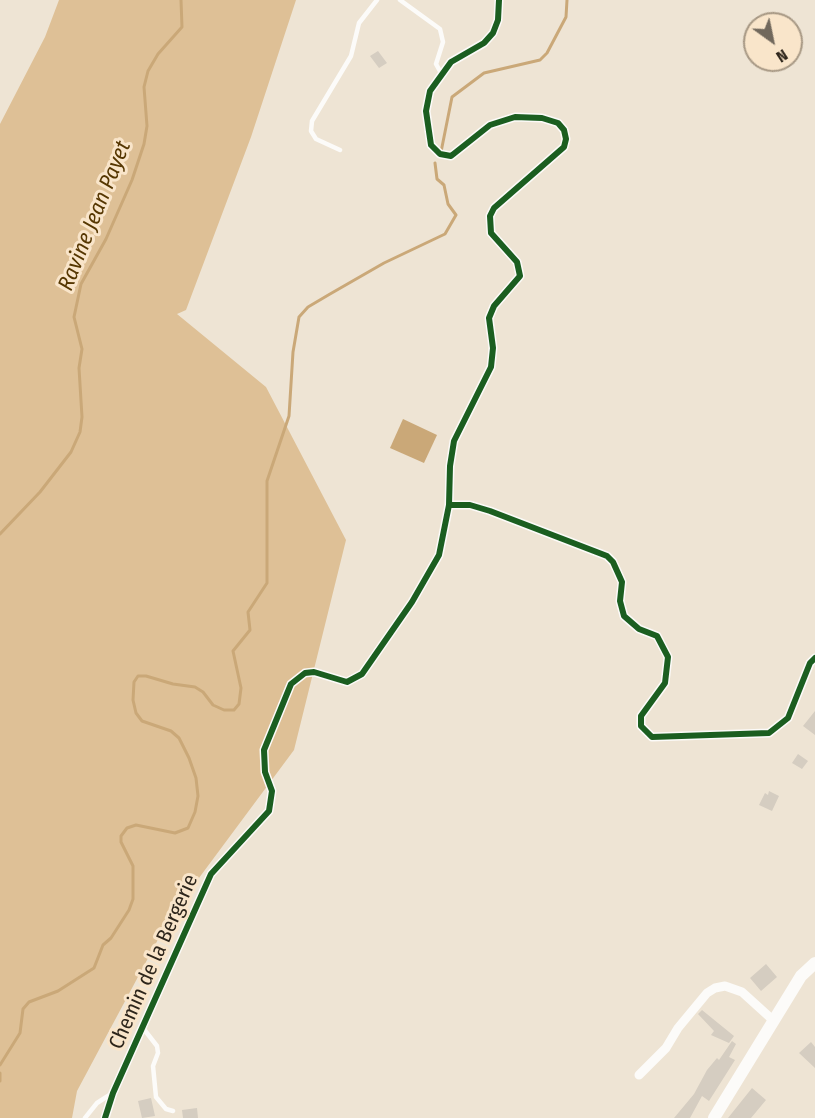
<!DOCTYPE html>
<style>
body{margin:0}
#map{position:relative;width:815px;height:1118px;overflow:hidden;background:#eee4d4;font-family:"Fira Sans Condensed",sans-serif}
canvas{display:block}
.north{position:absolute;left:743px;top:12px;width:60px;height:60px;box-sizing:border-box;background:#f9e5ca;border:2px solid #a79884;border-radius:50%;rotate:147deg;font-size:16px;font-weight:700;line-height:24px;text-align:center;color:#2d251b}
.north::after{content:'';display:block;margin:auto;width:21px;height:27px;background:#71685c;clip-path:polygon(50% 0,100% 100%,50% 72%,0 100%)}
</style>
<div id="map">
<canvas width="815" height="1118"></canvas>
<div class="north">N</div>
</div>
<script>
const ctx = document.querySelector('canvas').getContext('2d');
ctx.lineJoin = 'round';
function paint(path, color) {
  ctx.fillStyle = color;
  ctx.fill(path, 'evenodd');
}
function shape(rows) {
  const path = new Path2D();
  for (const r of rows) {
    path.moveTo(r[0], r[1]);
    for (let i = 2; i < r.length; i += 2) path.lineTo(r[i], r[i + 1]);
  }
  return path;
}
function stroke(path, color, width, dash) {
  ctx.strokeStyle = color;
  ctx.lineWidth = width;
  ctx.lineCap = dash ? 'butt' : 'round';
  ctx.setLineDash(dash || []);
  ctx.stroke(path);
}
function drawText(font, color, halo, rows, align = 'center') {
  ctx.font = font + ' "Fira Sans Condensed",sans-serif';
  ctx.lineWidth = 6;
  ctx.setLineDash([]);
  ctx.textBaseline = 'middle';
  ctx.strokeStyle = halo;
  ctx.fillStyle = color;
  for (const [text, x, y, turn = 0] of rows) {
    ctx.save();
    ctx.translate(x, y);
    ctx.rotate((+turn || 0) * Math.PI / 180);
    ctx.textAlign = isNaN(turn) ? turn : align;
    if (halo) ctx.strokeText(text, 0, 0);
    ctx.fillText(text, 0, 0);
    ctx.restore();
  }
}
const forest = shape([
 [59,0,296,0,251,137,186,310,177,314,266,387,346,540,294,750,170,917,77,1091,72,1118,0,1118,0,124,45,37]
]);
const water = shape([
 [403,419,437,435,424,463,390,448]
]);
const stream = shape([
 [441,152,452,97,484,73,540,60,547,53,566,17,567,0],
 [0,534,40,492,71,452,80,432,82,417,79,368,82,349,74,317,81,284,106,239,132,180,144,144,147,126,144,87,148,71,158,54,182,27,181,0],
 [0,1065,20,1033,23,1009,29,1002,58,991,94,968,103,945,111,938,129,910,133,899,133,866,121,842,121,836,127,828,136,825,175,833,188,828,195,812,198,796,196,778,189,758,179,738,171,731,142,721,136,713,133,700,134,682,138,676,146,676,173,684,195,687,203,692,213,705,224,710,234,710,239,704,241,688,233,651,250,630,248,612,267,583,267,481,289,416,293,352,299,317,308,307,330,294,384,263,445,234,456,215,448,204,444,185,437,179,435,163],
 [0,1073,0,1081]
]);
const building = shape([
 [378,51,387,63,379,68,370,56],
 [815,711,815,735,803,726],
 [798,754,808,761,802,769,792,763],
 [769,791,779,796,772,811,759,805,765,793,768,795],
 [766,964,777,977,761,991,750,978],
 [702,1010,734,1036,729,1043,711,1035,714,1031,698,1014],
 [732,1041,736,1044,729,1057,735,1060,709,1101,702,1096,690,1118,674,1118,694,1094,707,1070,717,1058,719,1060],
 [811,1042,815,1047,815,1068,799,1053],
 [752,1088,766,1100,751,1118,728,1118],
 [151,1098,155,1116,142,1118,138,1101],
 [197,1108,198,1118,183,1118,182,1110]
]);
const service = shape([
 [400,0,440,29,443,42,436,64,441,73],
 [340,150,316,139,311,131,312,121,351,56,359,23,377,0],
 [143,1028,157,1046,158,1053,153,1066,156,1097,166,1109,173,1111],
 [85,1118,97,1103,111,1094]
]);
const minor = shape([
 [449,505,470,505,490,511,607,556,613,562,622,582,620,601,624,616,639,629,657,636,668,657,665,683,641,716,641,726,652,737,769,733,788,718,810,663,815,658],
 [639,1075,666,1048,678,1028,707,993,715,988,725,986,742,992,774,1021],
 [105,1118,113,1093,211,874,269,811,272,791,265,772,264,750,291,684,305,673,314,672,347,682,362,674,412,602,439,555,449,505,450,466,454,441,491,367,493,348,489,318,494,306,520,276,517,262,491,233,490,216,494,208,564,147,566,139,564,130,558,123,542,118,515,117,490,125,451,156,440,154,431,145,426,111,430,91,451,62,484,43,493,33,498,20,499,0]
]);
const tertiary = shape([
 [714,1118,801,976,815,963]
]);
const cycleway = shape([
 [449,505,470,505,490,511,607,556,613,562,622,582,620,601,624,616,639,629,657,636,668,657,665,683,641,716,641,726,652,737,769,733,788,718,810,663,815,658],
 [105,1118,113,1093,211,874,269,811,272,791,265,772,264,750,291,684,305,673,314,672,347,682,362,674,412,602,439,555,449,505,450,466,454,441,491,367,493,348,489,318,494,306,520,276,517,262,491,233,490,216,494,208,564,147,566,139,564,130,558,123,542,118,515,117,490,125,451,156,440,154,431,145,426,111,430,91,451,62,484,43,493,33,498,20,499,0]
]);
const streetNames = [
 ["Chemin de la Bergerie",154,962,-66]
];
const waterNames = [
 ["Ravine Jean Payet",95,216,-68]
];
paint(forest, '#dec096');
paint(water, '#caa878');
stroke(stream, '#caa878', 3);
paint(building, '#d5cdc1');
stroke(service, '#fcfbf9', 4.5);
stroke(minor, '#fcfbf9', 9);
stroke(tertiary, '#fcfbf9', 12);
stroke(cycleway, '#1b5e20', 6);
drawText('21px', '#2d251b', '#f9e5ca', streetNames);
drawText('italic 22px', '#563702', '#f9e5ca', waterNames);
</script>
